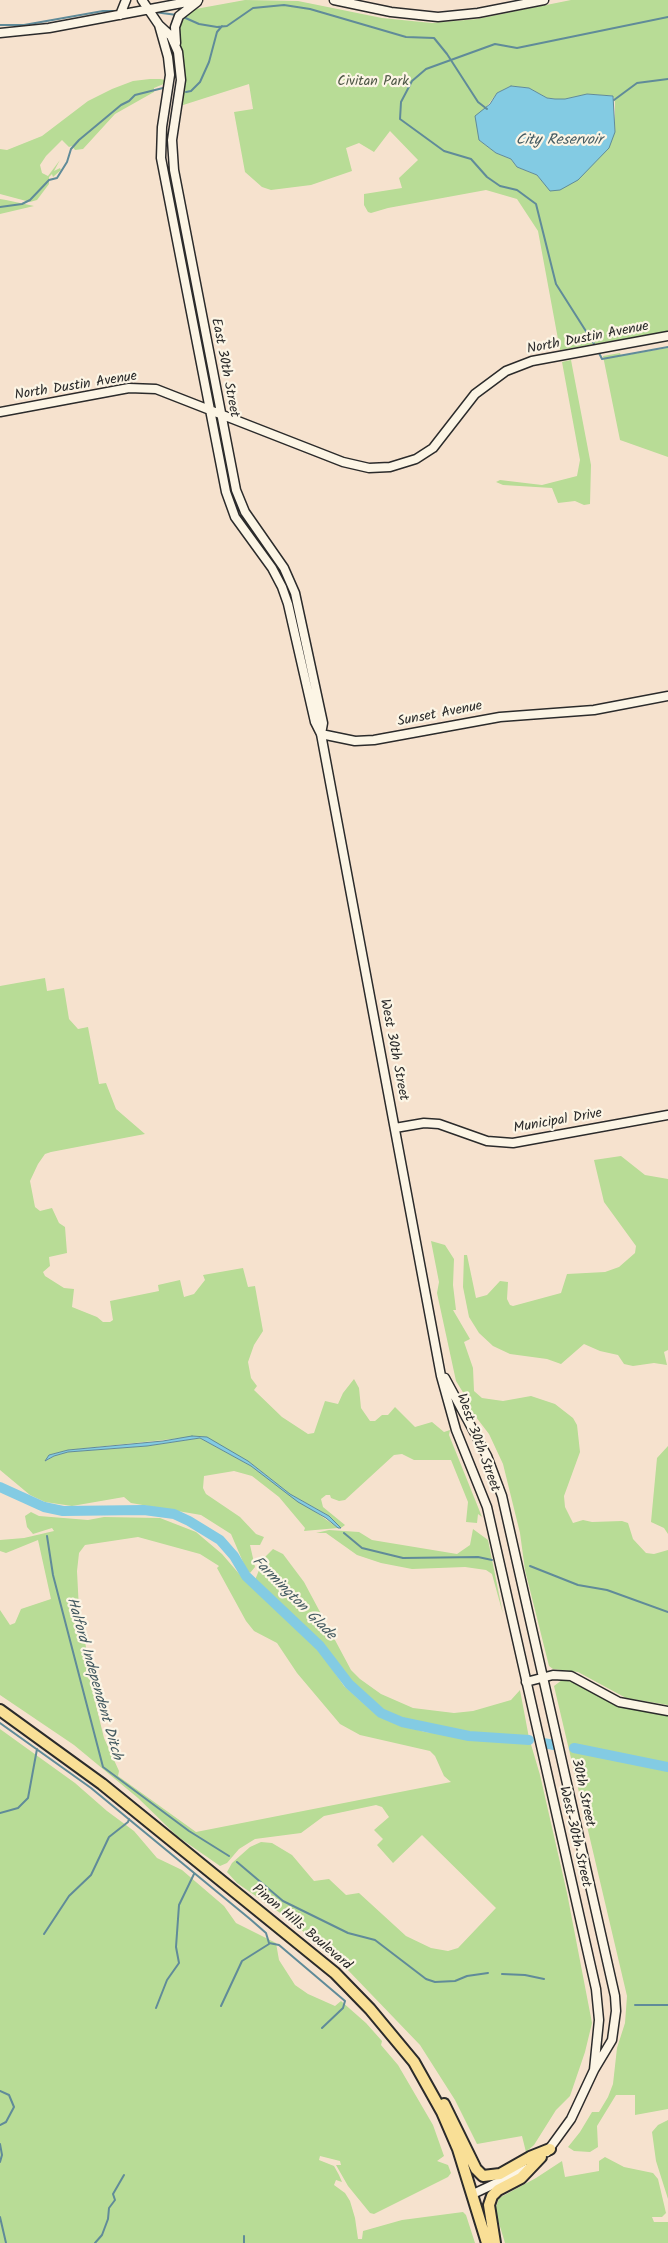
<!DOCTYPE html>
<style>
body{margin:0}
canvas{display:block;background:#f6e2ce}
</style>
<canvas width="668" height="2243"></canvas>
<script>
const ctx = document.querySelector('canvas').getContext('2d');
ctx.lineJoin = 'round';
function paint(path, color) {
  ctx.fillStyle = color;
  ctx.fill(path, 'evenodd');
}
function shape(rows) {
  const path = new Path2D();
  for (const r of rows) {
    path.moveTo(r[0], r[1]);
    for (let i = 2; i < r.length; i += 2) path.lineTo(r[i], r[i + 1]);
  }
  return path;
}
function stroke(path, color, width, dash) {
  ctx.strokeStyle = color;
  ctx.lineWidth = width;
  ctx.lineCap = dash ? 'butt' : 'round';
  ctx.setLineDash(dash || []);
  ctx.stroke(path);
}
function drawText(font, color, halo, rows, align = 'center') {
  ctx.font = font + ' Kalam,sans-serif';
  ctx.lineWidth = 4.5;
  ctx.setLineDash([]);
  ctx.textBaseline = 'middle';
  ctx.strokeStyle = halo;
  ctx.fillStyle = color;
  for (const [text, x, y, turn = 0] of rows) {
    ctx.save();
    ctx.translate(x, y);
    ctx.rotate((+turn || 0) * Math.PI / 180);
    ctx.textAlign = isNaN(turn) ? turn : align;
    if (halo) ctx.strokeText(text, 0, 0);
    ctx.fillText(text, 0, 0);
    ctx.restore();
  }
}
const green = shape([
 [245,0,298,1,382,18,432,23,477,19,571,0,668,0,668,331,560,350,538,231,517,199,486,190,388,208,371,213,368,212,364,205,364,194,402,188,399,178,418,160,390,131,374,152,359,143,346,148,352,171,311,185,271,190,262,187,245,172,234,112,253,109,249,84,180,106,183,63,177,31,178,22,190,10],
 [511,86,529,88,547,98,555,99,565,99,588,94,613,96,615,102,615,132,543,182,537,175,517,167,511,159,496,153,479,140,478,123,484,110,497,93],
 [150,79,160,79,166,80,166,83,154,88,154,92,115,114,83,149,75,150,72,146,69,147,62,140,46,156,40,165,42,173,48,176,60,160,54,171,60,168,61,170,53,177,52,174,49,177,49,184,37,200,30,202,0,194,0,149,7,150,42,136,88,101,112,89,133,81],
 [0,199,6,200,34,206,0,214],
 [668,348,668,457,620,440,603,356,620,353,621,356],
 [571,360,591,465,590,504,584,505,575,501,558,503,552,488,503,485,496,482,500,480,542,485,577,476,580,460,562,362],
 [45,978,47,991,64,988,69,1019,78,1029,88,1027,99,1084,106,1083,116,1109,145,1134,51,1152,45,1154,38,1164,30,1181,35,1207,40,1211,52,1208,59,1223,65,1227,67,1253,49,1257,50,1266,43,1272,45,1276,64,1288,74,1289,72,1307,97,1317,103,1322,110,1322,113,1320,110,1301,159,1291,158,1285,180,1280,184,1297,194,1294,205,1280,203,1275,243,1268,248,1287,255,1286,263,1331,254,1345,248,1362,251,1378,257,1386,254,1390,282,1417,308,1434,314,1433,325,1401,338,1404,343,1393,354,1379,359,1388,361,1408,370,1421,375,1421,382,1415,388,1415,395,1407,415,1427,432,1422,444,1432,450,1430,449,1435,482,1517,478,1514,477,1523,466,1522,468,1502,451,1460,414,1460,402,1454,394,1455,345,1500,339,1501,331,1498,330,1495,326,1495,321,1499,323,1507,345,1525,341,1528,329,1516,290,1494,248,1461,201,1436,68,1450,49,1455,46,1461,54,1456,68,1452,147,1446,200,1438,251,1466,338,1528,304,1531,305,1528,279,1497,252,1476,234,1471,204,1476,203,1488,206,1494,240,1517,256,1534,264,1537,260,1545,250,1545,255,1567,250,1573,246,1569,231,1534,201,1515,131,1503,124,1497,72,1506,45,1502,30,1495,0,1470,0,986],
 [621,1156,645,1175,668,1179,668,1350,664,1352,667,1365,654,1363,633,1366,624,1364,618,1355,600,1351,584,1344,561,1364,547,1359,510,1354,493,1346,479,1333,469,1317,463,1287,464,1255,467,1255,476,1298,487,1295,500,1281,508,1282,507,1299,510,1305,513,1306,561,1293,567,1274,605,1272,619,1267,635,1253,636,1246,604,1202,594,1160],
 [431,1241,445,1245,454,1259,453,1285,456,1310,453,1310,470,1339,464,1342,473,1368,474,1391,482,1398,503,1401,531,1396,555,1404,573,1418,577,1425,580,1452,564,1496,565,1507,573,1523,583,1520,592,1522,622,1521,628,1523,633,1539,646,1553,654,1554,668,1550,668,1705,626,1698,578,1672,553,1669,549,1666,525,1570,520,1533,503,1464,489,1434,466,1404,464,1394,456,1381,437,1293,439,1282],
 [668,1446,668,1534,664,1528,651,1522,657,1458],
 [31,1512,39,1516,88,1520,104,1517,160,1518,196,1532,222,1554,247,1583,312,1640,344,1686,373,1712,397,1724,425,1732,475,1738,530,1741,540,1775,567,1893,592,2023,585,2052,570,2096,556,2110,534,2145,526,2152,522,2136,477,2144,455,2100,420,2045,345,1967,286,1917,237,1883,227,1872,232,1863,250,1847,261,1842,272,1843,292,1855,314,1881,329,1879,346,1895,359,1893,406,1936,431,1948,448,1951,458,1948,496,1908,422,1835,393,1863,377,1845,383,1839,374,1830,389,1817,382,1807,376,1805,324,1816,301,1833,255,1839,239,1849,227,1863,220,1866,177,1836,138,1798,74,1745,0,1695,0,1610,10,1625,15,1623,21,1609,51,1599,38,1540,6,1553,0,1551,0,1540,24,1538,54,1531,52,1528,33,1534,27,1527,25,1516],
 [138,1537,200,1554,219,1566,217,1568,246,1621,254,1631,277,1643,297,1673,340,1724,360,1735,430,1751,435,1756,444,1776,451,1782,196,1832,118,1776,119,1771,104,1738,90,1681,92,1679,79,1610,77,1571,79,1553,85,1545],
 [473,1529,488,1540,503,1614,492,1574,486,1570,465,1567,412,1569,381,1563,357,1555,326,1533,316,1533,329,1530,359,1532,372,1540,457,1554,470,1545],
 [273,1549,283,1554,304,1582,351,1670,360,1679,381,1694,413,1708,454,1713,473,1711,511,1700,520,1690,529,1738,470,1733,415,1722,380,1709,352,1685,325,1646,255,1580,264,1558],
 [562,1680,573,1682,618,1706,668,1716,668,1764,581,1747,574,1748,584,1754,668,1770,668,2109,635,2115,635,2095,616,2095,597,2126,598,2147,590,2152,574,2151,568,2147,580,2132,592,2112,599,2112,608,2097,613,2084,617,2048,625,2023,627,1996,554,1686],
 [0,1729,75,1783,107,1811,134,1831,157,1858,182,1870,224,1906,236,1923,276,1943,279,1960,295,1985,308,1994,335,2006,341,2001,366,2023,382,2041,381,2045,398,2065,433,2125,444,2156,437,2161,448,2165,451,2173,448,2177,374,2214,370,2213,348,2186,336,2165,341,2165,340,2161,320,2156,319,2160,334,2166,339,2175,342,2182,336,2180,334,2185,345,2193,350,2201,355,2218,358,2239,362,2239,363,2231,402,2220,463,2212,466,2215,475,2243,0,2243],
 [668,2120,668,2199,656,2161,652,2132,658,2125],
 [605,2157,624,2167,653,2173,658,2179,666,2213,662,2217,652,2217,654,2222,668,2222,668,2243,505,2243,495,2210,499,2198,536,2178,562,2161,565,2177,599,2171,599,2161]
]);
const water = shape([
 [511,86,529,88,547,98,555,99,565,99,587,94,613,96,615,132,609,148,578,180,560,190,550,191,537,175,517,167,511,159,496,153,479,140,475,116,490,104,497,93,511,86],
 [192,1436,207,1437,248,1461,290,1494,329,1516,341,1528,338,1528,326,1518,298,1502,251,1466,200,1438,147,1446,68,1452,54,1456,45,1461,49,1455,68,1450,163,1441,192,1436]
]);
const stream = shape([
 [154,12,177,15],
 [181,16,199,24,217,27,227,26,253,8,284,5,310,9,406,37,434,38,447,54,478,102,487,109],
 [0,25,24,25,103,11,117,11],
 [186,92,191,91,200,82,209,62,217,32,222,26],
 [614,100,637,83,668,79],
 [0,207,22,204,30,200,49,180,57,178,67,162,71,149,79,140,121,105,129,101,135,95,163,88],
 [596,347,556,284,536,204,517,190,500,186,487,177,471,159,444,151,400,119,401,102,412,81,426,69,495,44,517,48,668,17],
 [598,351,602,359,668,347],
 [344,1533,362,1548,403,1558,478,1557,492,1560],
 [47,1536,53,1575,103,1767,189,1831,229,1856],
 [530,1566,578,1585,607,1590,668,1612],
 [0,1723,91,1788,250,1919,266,1933,269,1943,279,1945,345,2001,343,2008,322,2028],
 [0,1813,18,1808,28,1798,37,1749],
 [237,1862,283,1901,348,1933,375,1940,426,1979,435,1982,455,1981,467,1976,488,1973],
 [44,1934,69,1896,91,1875,109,1837,128,1822,129,1819],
 [502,1974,525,1975,544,1979],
 [635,2005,668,2005],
 [221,2006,242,1961,269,1944],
 [156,2008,167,1980,179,1963,176,1947,179,1905,194,1874],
 [0,2091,9,2095,14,2107,6,2122,0,2125],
 [0,2144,2,2155,0,2162],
 [0,2217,6,2243],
 [244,2236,244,2243],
 [95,2243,102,2235,108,2219,109,2208,115,2200,113,2194,124,2175]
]);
const river = shape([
 [0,1487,44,1507,63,1511,144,1510,174,1514,189,1521,220,1540,234,1556,246,1576,320,1646,349,1684,381,1713,402,1722,469,1736,529,1740],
 [543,1743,554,1745],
 [574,1748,668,1767]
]);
const secondary = shape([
 [142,0,159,25,171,36,178,52,181,80,172,140,174,170,236,490,245,512,284,568,295,593,323,723,321,734],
 [334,0,391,12,438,17,478,13,544,0],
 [120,15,126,0],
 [159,25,168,57,170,75,162,127,161,158,226,492,235,517,272,568,282,587,288,604,315,722,321,734,441,1376,456,1430,487,1507,596,1989,599,2020,594,2070],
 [0,33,49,28,198,0],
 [176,43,175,27,179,16,197,2],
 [0,412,129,388,156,389,343,462,369,468,390,467,416,459,433,448,475,394,506,371,532,361,668,336],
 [321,734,355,741,374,740,500,717,594,710,668,696],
 [395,1128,424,1123,439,1124,487,1141,513,1143,668,1115],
 [445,1378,487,1456,502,1496,615,1996,616,2011,612,2040,594,2070,571,2119,547,2152],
 [526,1682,553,1675,571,1676,619,1702,668,1711],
 [473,2194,526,2169]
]);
const highway = shape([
 [0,1710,102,1784,335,1973,370,2009,414,2062,442,2112,458,2149,487,2243],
 [444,2104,476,2169,483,2176,500,2174,530,2157,550,2149],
 [495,2243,489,2205,492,2196,498,2190,521,2178,541,2157]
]);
const parkNames = [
 ["Civitan Park",373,83]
];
const streetNames = [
 ["North Dustin Avenue",588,339,-11],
 ["East 30th Street",224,368,79],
 ["North Dustin Avenue",76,387,-9],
 ["Sunset Avenue",440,715,-11],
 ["West 30th Street",393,1050,79],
 ["Municipal Drive",558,1122,-10],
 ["West 30th Street",477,1443,70],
 ["30th Street",582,1793,78],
 ["West 30th Street",574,1837,77],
 ["Pinon Hills Boulevard",301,1928,40]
];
const waterNames = [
 ["City Reservoir",559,141],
 ["Farmington Glade",293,1599,45],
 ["Halford Independent Ditch",93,1679,74]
];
paint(green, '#b8dc96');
paint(water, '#83cbe3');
stroke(water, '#608b99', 1);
stroke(stream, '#608b99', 2);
stroke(river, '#83cbe3', 10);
stroke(secondary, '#2b2b2b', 11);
stroke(highway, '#2b2b2b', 14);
stroke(secondary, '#fcf5e5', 8);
stroke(highway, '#f9df96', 10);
drawText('14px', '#4e5746', '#fcf5e5', parkNames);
drawText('14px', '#2b2b2b', '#fcf5e5', streetNames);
drawText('italic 15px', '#455b62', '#fcf5e5', waterNames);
</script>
